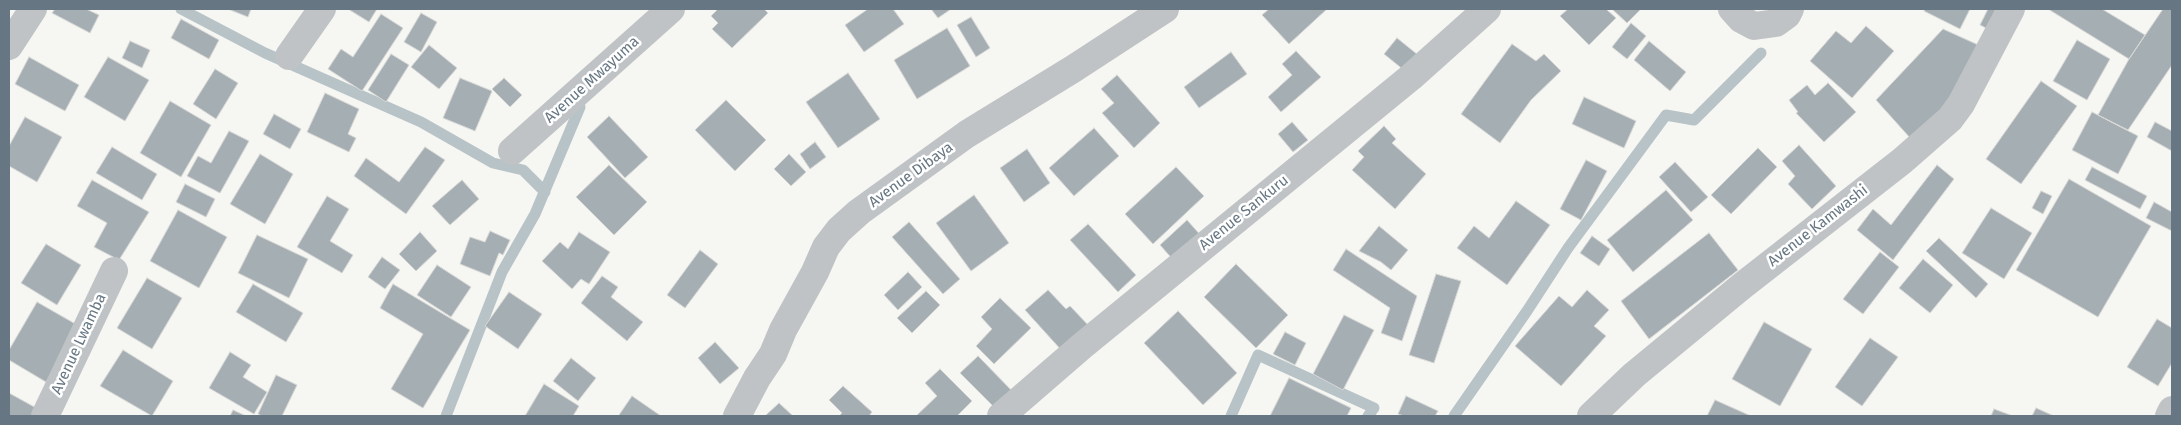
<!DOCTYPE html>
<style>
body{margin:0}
#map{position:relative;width:2181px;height:425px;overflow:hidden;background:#f6f6f2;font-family:"Fira Sans",sans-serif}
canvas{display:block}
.frame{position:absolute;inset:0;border:10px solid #667682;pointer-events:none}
</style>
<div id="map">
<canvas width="2181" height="425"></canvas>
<div class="frame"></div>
</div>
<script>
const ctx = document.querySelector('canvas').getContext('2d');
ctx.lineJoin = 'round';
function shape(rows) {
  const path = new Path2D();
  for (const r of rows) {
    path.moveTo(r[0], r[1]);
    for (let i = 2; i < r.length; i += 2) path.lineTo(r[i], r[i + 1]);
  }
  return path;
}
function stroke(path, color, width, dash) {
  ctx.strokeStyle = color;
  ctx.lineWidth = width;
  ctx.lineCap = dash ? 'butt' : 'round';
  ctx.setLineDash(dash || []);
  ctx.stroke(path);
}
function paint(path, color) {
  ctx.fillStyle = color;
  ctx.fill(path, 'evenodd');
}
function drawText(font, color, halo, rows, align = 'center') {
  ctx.font = font + ' "Fira Sans",sans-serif';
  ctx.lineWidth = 5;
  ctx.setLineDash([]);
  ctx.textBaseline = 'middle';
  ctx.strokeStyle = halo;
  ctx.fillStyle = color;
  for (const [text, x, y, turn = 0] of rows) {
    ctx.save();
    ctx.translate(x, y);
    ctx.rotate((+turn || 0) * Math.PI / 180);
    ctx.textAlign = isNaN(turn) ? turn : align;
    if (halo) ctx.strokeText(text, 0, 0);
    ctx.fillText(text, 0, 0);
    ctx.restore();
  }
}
const stream = shape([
 [181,9,265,53,421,122,493,163,523,170,545,192],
 [446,416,502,272,535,214,580,107],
 [1231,416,1258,355,1374,408,1368,416],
 [1454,416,1527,311,1568,248,1666,115,1694,120,1761,53]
]);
const building = shape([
 [55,9,86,9,99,15,90,33,52,13,55,9],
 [228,9,251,9,248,17,228,9],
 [348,9,377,9,369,22,348,9],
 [718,9,764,9,768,13,732,48,712,29,718,23,711,16,718,9],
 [868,9,893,9,904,24,864,52,845,25,868,9],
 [931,9,951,9,938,18,931,9],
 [1269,9,1327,9,1289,44,1262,15,1269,9],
 [1568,9,1606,9,1616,18,1589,45,1560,16,1568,9],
 [1612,9,1641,9,1627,23,1612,9],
 [1925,9,1970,9,1960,29,1924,11,1925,9],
 [1988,9,1993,9,2003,14,1994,32,1980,25,1988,9],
 [2048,9,2102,9,2145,35,2129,59,2048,9],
 [2163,9,2172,9,2172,65,2128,130,2098,115,2129,59,2163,9],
 [421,13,437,22,421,52,404,42,421,13],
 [381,14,403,28,362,91,328,69,341,49,353,57,381,14],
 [971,17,990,48,976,57,957,25,971,17],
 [181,19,219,40,209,59,171,38,181,19],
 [1631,23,1646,36,1627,59,1612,47,1631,23],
 [1866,26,1894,51,1852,98,1810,61,1836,31,1851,43,1866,26],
 [947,28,970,66,917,99,894,60,947,28],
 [1943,29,1985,48,1940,114,1912,140,1876,100,1943,29],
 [1397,38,1423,59,1410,75,1384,54,1397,38],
 [2077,40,2110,59,2087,100,2053,81,2077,40],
 [130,41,150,50,142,68,122,58,130,41],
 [1649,41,1686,72,1670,91,1634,60,1649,41],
 [1512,44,1536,61,1544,54,1561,71,1531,100,1500,143,1461,114,1512,44],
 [429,45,457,68,439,89,411,67,429,45],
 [1296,51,1321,77,1281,112,1268,97,1292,75,1282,64,1296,51],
 [1231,52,1247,74,1199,108,1184,87,1231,52],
 [391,54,409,65,386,102,368,90,391,54],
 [29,57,79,85,65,111,15,84,29,57],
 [108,57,149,80,125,121,84,97,108,57],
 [215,69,238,83,216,119,193,104,215,69],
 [848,73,880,119,838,148,806,102,848,73],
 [1117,75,1160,123,1134,148,1102,113,1114,103,1101,89,1117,75],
 [460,78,492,91,475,131,443,118,460,78],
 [504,78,522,95,510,107,492,89,504,78],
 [2041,81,2077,106,2021,184,1986,159,2041,81],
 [1828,83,1856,112,1824,142,1796,113,1798,112,1789,100,1807,85,1815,95,1828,83],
 [325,93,359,109,348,134,356,138,349,152,307,132,325,93],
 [1584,97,1636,121,1624,148,1572,124,1584,97],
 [726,100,766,140,735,171,695,130,726,100],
 [170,101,211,125,181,177,140,153,170,101],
 [2092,112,2138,136,2118,174,2072,150,2092,112],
 [274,114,301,129,290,149,263,134,274,114],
 [609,116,648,157,625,178,587,137,609,116],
 [25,117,62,137,37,182,9,166,9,146,25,117],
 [1292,122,1308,140,1293,152,1278,134,1292,122],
 [2155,122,2172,131,2172,151,2147,137,2155,122],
 [1384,126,1396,139,1392,143,1426,174,1395,209,1352,170,1364,157,1358,151,1384,126],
 [1094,128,1119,156,1074,196,1049,168,1094,128],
 [229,131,249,141,220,193,187,176,198,156,211,163,229,131],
 [815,142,826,157,810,169,800,154,815,142],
 [1799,145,1836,186,1812,209,1788,184,1795,176,1782,161,1799,145],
 [112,147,157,174,142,200,96,173,112,147],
 [425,147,445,160,406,214,354,176,366,158,399,182,425,147],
 [1758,148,1777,167,1731,214,1711,195,1758,148],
 [1027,149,1050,183,1024,202,1000,168,1027,149],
 [260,154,293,174,265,224,230,204,260,154],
 [789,154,806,172,791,186,774,169,789,154],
 [1586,160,1607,171,1581,220,1560,209,1586,160],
 [1675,162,1708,197,1691,212,1659,177,1675,162],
 [609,165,647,202,614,235,576,197,609,165],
 [1937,165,1954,179,1893,260,1857,230,1873,209,1891,225,1937,165],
 [1176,167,1204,196,1153,244,1125,214,1176,167],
 [2092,167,2147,196,2140,209,2085,180,2092,167],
 [2069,179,2151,226,2098,317,2016,270,2069,179],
 [92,180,149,212,119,260,94,247,107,223,77,206,92,180],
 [462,180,479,199,450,225,432,206,462,180],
 [185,184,215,199,206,217,176,202,185,184],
 [1666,190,1693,220,1633,272,1607,240,1666,190],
 [2041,191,2052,196,2043,214,2032,208,2041,191],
 [974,195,1009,243,971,271,936,223,974,195],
 [327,196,349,209,330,241,353,255,342,273,297,247,327,196],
 [1516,201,1550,225,1507,285,1457,248,1474,226,1489,238,1516,201],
 [2154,202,2172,212,2172,231,2146,218,2154,202],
 [1991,208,2032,233,2004,279,1962,253,1991,208],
 [178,210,227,237,199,288,150,261,178,210],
 [1187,220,1203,238,1176,263,1160,245,1187,220],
 [909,222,960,279,943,294,892,237,909,222],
 [1088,224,1136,275,1118,292,1070,240,1088,224],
 [1379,226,1408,250,1391,270,1381,262,1359,251,1379,226],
 [490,231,510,240,503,255,499,253,490,276,460,264,470,237,485,242,490,231],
 [420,232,437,251,416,271,399,254,420,232],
 [579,232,610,252,589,284,581,279,572,289,542,261,560,242,568,249,579,232],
 [1709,233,1738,270,1649,339,1621,301,1709,233],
 [257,235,308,259,289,298,238,273,257,235],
 [1592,236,1610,249,1599,266,1580,253,1592,236],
 [1939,238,1988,284,1976,298,1926,251,1939,238],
 [46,244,81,265,57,305,21,283,46,244],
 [1346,249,1417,296,1402,341,1381,333,1390,308,1333,270,1346,249],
 [700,250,718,264,685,308,667,295,700,250],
 [1880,252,1899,267,1863,314,1843,299,1880,252],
 [382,257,400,270,385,289,368,277,382,257],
 [1923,259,1953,285,1930,313,1899,288,1923,259],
 [1236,264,1288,315,1256,348,1204,297,1236,264],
 [437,265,471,287,451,317,417,295,437,265],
 [908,272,922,287,898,310,884,295,908,272],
 [1436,274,1461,281,1434,363,1409,355,1436,274],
 [602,276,618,287,611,297,643,322,627,341,581,303,602,276],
 [147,278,182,298,152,349,117,328,147,278],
 [253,284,303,313,286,342,236,312,253,284],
 [393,284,470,330,423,408,391,389,423,334,380,308,393,284],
 [1048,290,1066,309,1070,306,1090,327,1063,352,1025,310,1048,290],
 [1587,290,1609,310,1594,326,1606,336,1561,386,1515,346,1559,296,1572,307,1587,290],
 [926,291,940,305,912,333,897,318,926,291],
 [509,292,542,314,518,349,485,326,509,292],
 [1000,298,1031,328,994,364,976,346,992,329,981,317,1000,298],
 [37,302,79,326,46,382,9,360,9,350,37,302],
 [1178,311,1237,373,1203,405,1144,343,1178,311],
 [1344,315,1374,330,1343,390,1313,374,1344,315],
 [2157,319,2172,328,2172,363,2158,386,2127,367,2157,319],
 [1764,322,1812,349,1780,406,1732,379,1764,322],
 [1285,332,1306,343,1295,365,1273,354,1285,332],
 [1870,338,1898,357,1862,406,1835,387,1870,338],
 [715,342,739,368,720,384,698,358,715,342],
 [123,350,173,381,152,416,100,386,123,350],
 [230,352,251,365,243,377,267,392,254,414,209,388,230,352],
 [978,356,1017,396,1000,413,960,373,978,356],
 [571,358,596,378,578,401,553,381,571,358],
 [940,369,972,401,957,416,916,416,937,396,925,383,940,369],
 [276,375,297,385,282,416,262,416,258,414,276,375],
 [1289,378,1351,408,1347,416,1270,416,1289,378],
 [544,384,579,406,573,416,525,416,544,384],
 [843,386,872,412,869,416,839,416,842,413,829,400,843,386],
 [9,393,38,409,34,416,9,416,9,393],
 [632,396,661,416,621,416,619,415,632,396],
 [1406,396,1438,411,1435,416,1404,416,1398,414,1406,396],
 [1715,400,1751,416,1707,416,1715,400],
 [779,403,793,416,765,416,779,403],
 [2036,408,2054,416,2032,416,2036,408],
 [1994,409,2013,416,1991,416,1994,409],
 [233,410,246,416,230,416,233,410]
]);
const minor = shape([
 [1732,9,1741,19,1754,26,1776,23,1787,15,1790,9],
 [9,46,33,9],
 [289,56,322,9],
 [512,151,671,9],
 [45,416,114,271],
 [737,416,757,378,773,354,783,330,815,272,826,247,839,230,859,212,967,134,1073,69,1165,9],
 [1001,416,1082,346,1411,77,1487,9],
 [1591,416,1634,375,1742,286,1902,161,1950,119,1961,104,2011,9],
 [2169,416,2172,410]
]);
const streetNames = [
 ["Avenue Mwayuma",592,80,-42],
 ["Avenue Dibaya",911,175,-36],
 ["Avenue Sankuru",1244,213,-39],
 ["Avenue Kamwashi",1818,226,-38],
 ["Avenue Lwamba",79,344,-65]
];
stroke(stream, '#b8c3c7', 11);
paint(building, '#a5aeb3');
stroke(building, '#d7d7d5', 1);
stroke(minor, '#bfc3c6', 28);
drawText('15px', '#667682', '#fff', streetNames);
</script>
